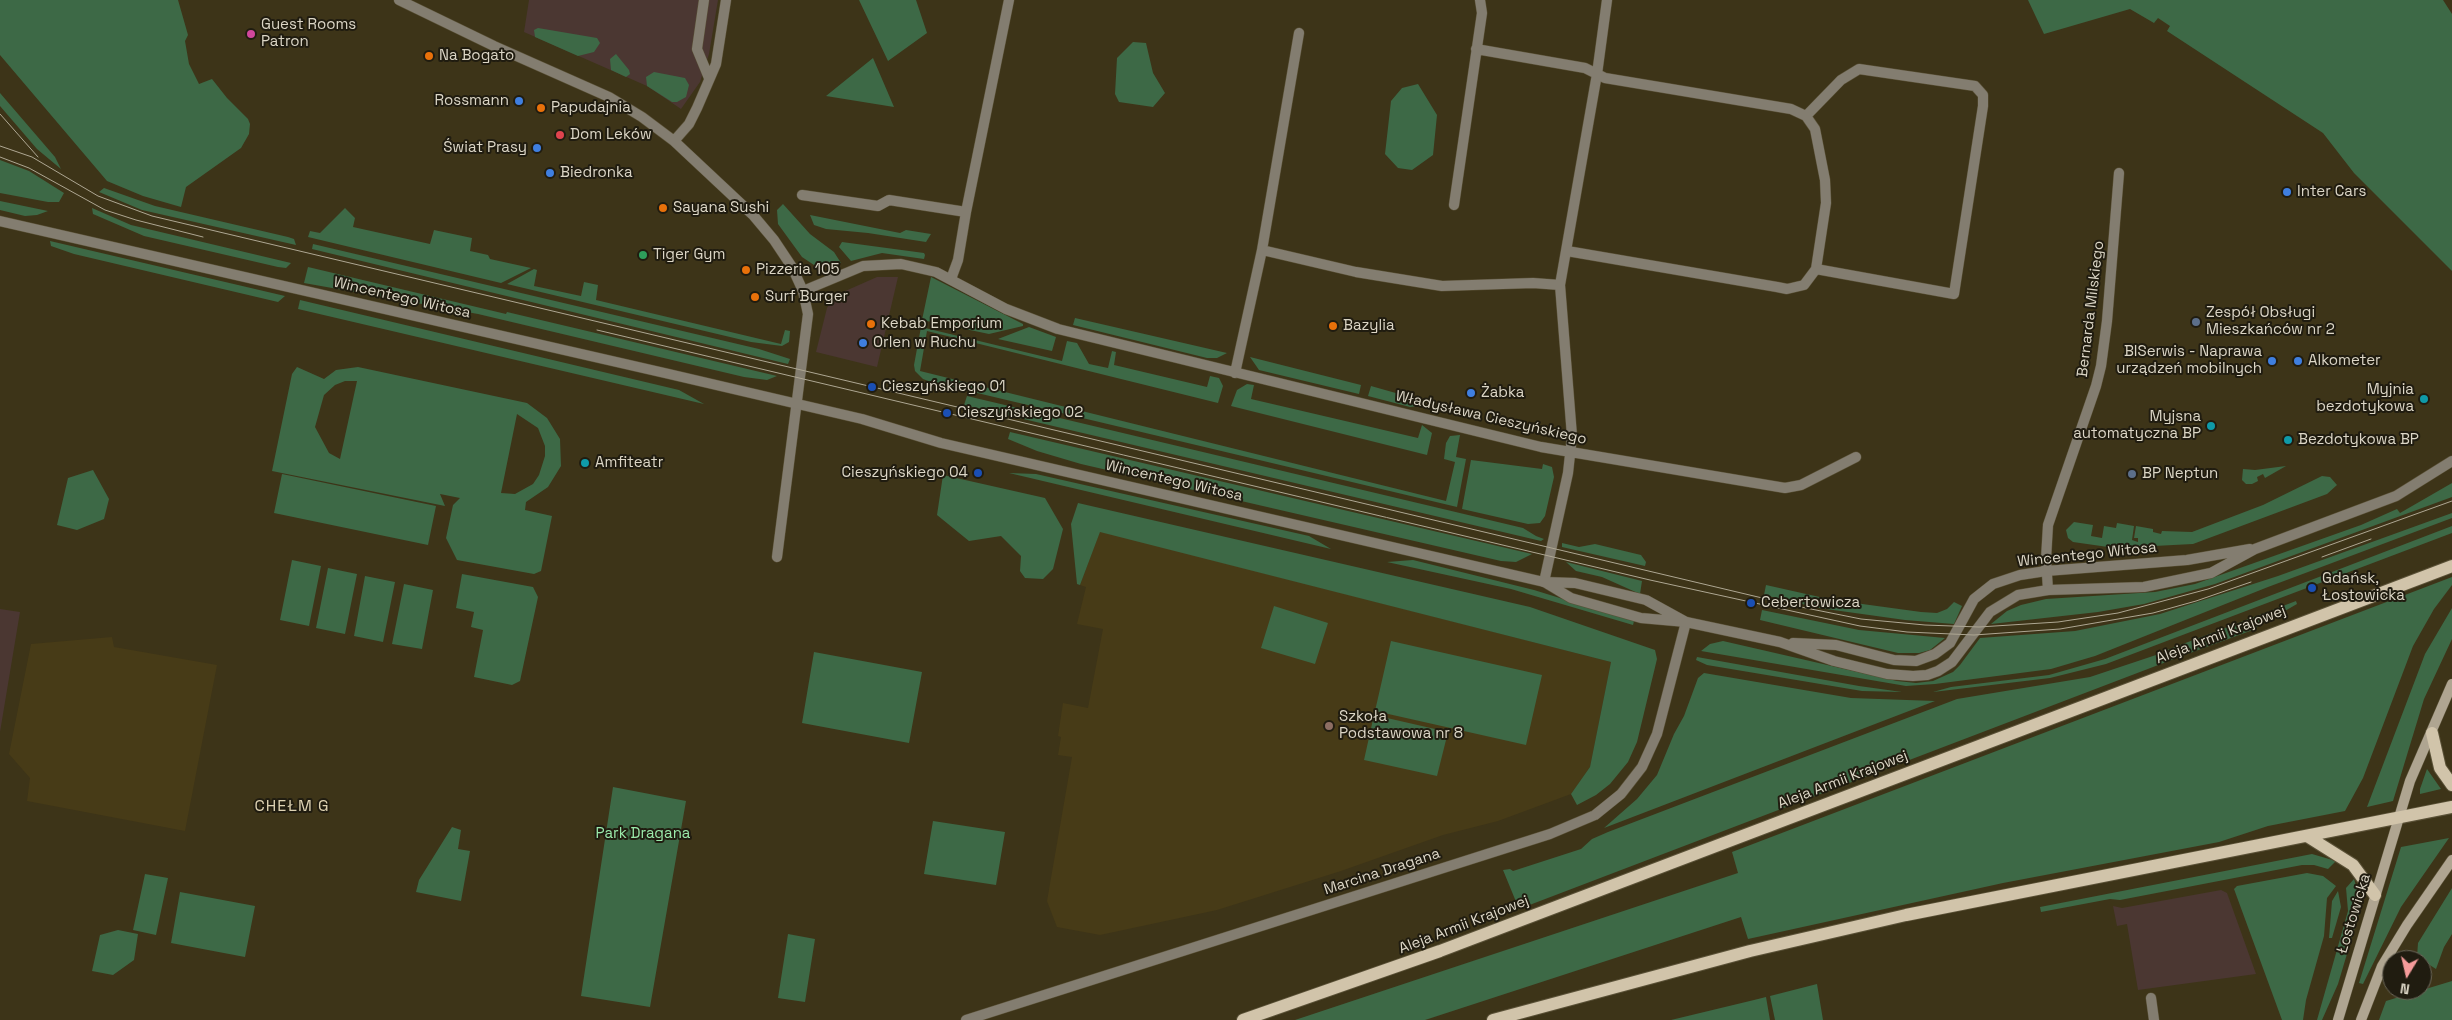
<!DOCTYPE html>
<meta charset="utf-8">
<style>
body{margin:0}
#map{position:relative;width:2452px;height:1020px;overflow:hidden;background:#3d3418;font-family:"Space Grotesk",sans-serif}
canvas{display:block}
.north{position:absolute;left:2382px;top:950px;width:50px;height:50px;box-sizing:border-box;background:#201c10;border:1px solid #6b6659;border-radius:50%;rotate:189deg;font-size:14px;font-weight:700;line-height:20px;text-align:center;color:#dcd6c6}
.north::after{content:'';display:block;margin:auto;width:18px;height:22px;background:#f59b9a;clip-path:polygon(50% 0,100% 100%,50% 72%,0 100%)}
</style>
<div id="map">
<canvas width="2452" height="1020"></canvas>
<div class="north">N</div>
</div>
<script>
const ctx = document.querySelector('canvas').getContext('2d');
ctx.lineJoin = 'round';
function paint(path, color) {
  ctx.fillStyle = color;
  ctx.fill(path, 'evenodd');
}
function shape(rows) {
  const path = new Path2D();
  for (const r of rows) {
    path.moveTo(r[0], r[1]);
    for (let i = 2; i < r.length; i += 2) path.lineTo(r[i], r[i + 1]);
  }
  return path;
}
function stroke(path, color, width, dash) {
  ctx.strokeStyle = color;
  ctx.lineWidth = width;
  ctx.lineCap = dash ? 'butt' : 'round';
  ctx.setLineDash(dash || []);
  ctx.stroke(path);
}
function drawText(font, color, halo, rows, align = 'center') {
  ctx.font = font + ' "Space Grotesk",sans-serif';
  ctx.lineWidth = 4;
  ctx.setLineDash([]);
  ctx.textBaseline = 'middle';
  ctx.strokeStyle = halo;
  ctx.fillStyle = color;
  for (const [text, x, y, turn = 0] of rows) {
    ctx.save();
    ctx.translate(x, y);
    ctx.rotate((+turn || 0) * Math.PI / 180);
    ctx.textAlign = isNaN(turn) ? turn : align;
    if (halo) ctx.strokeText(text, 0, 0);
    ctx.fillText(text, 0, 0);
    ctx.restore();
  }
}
const commercial = shape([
 [529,0,718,0,709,54,700,82,681,109,647,86,524,32],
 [877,277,898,277,877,367,816,352,827,308,834,296],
 [0,609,20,612,0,732],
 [2221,890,2227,893,2256,974,2138,990,2127,924,2117,926,2113,906,2122,908]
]);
const built = shape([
 [1100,531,1611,662,1590,767,1571,794,1498,821,1443,835,1341,871,1217,910,1100,935,1057,927,1047,901,1072,757,1058,755,1061,737,1058,736,1063,703,1088,708,1103,629,1077,624,1086,587,1080,585],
 [112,637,114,647,217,665,185,831,27,801,30,778,9,754,31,644]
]);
const green = shape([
 [0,0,178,0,188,35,185,41,189,64,199,84,212,79,227,98,248,119,250,124,249,134,241,148,186,187,181,207,143,196,107,181,0,55],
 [859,0,916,0,927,33,888,61],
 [2028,0,2443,0,2452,14,2452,271,2354,173,2323,133,2167,31,2170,26,2158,18,2154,23,2130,9,2044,34],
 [538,28,597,38,600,43,594,52,578,56,535,37,534,30],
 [1133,42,1146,43,1153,73,1165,93,1153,107,1119,102,1115,94,1117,58],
 [616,54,629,70,630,74,626,77,611,70,610,59],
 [873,58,894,107,826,96],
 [654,72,685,78,689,85,686,97,677,102,672,102,647,86,646,77],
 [1418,84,1437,115,1433,155,1412,170,1398,168,1385,154,1391,101,1402,88],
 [0,93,55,157,61,169,37,149,0,106],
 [0,160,29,171,64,193,59,202,48,202,0,193],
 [104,188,155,206,288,237,294,239,296,245,142,210,99,192],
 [0,201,48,211,37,215,25,216,0,210],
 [783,204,810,234,834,252,841,263,814,265,802,257,778,224,777,210],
 [92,208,131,225,291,263,286,268,278,267,144,236,93,214],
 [345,208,355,218,353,227,430,244,434,230,472,238,470,251,488,255,490,259,531,268,501,283,308,237,310,231,320,233],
 [810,215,900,233,906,230,931,234,926,242,868,233,826,229,814,225],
 [50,241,285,296,278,302,74,254,51,246],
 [842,242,924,253,925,255,924,259,882,253,851,261,839,247],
 [313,244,759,349,790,359,788,364,312,249],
 [308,267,506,314,507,312,777,376,767,380,744,377,478,314,304,283],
 [534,269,537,270,534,286,581,296,584,282,598,285,596,300,781,344,785,330,790,331,789,342,782,346,751,342,507,284],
 [931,277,1023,324,1023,326,989,334,922,320],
 [300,300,679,390,704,404,298,309],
 [1075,318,1227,353,1217,358,1207,358,1073,325],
 [921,327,1062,361,1067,341,1077,343,1089,364,1108,368,1112,351,1116,352,1114,365,1207,387,1210,376,1219,378,1223,386,1218,403,927,331,920,371,1446,501,1455,462,1444,459,1446,443,1450,436,1460,435,1456,457,1466,459,1457,507,931,382,923,379,915,371,914,365],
 [1029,327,1056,337,1052,351,998,339],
 [1250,357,1361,385,1359,394,1259,370],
 [297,367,324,379,336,370,358,367,527,403,547,418,560,439,561,466,548,487,526,502,525,510,552,516,541,571,534,574,457,560,446,538,453,505,460,498,440,494,445,506,272,471,292,374],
 [345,381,357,381,340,459,329,453,315,427,324,395,335,385],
 [517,414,538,428,545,446,545,456,539,475,533,484,515,494,501,493],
 [1247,384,1254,385,1251,399,1418,438,1422,425,1432,433,1427,455,1231,406,1237,390],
 [1371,386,1424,401,1417,406,1410,407,1368,396],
 [967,396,1523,528,1536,536,1544,539,1541,541,964,405],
 [1010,432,1532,554,1516,562,1501,561,1081,464,1037,451,1008,439],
 [1471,460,1542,469,1543,464,1552,467,1554,477,1545,516,1540,523,1528,524,1462,509],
 [2286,466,2265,478,2263,474,2257,477,2258,481,2252,484,2246,484,2242,480,2243,469,2255,470],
 [93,470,109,499,104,519,77,530,57,525,68,478],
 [1009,473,1036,474,1309,536,1331,549],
 [282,474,436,506,428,545,274,513],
 [943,475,1045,498,1063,529,1053,569,1043,579,1025,578,1020,571,1021,556,1001,536,969,541,937,515],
 [2322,476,2330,477,2337,485,2327,494,2193,544,2115,548,2073,542,2068,538,2066,530,2074,522,2093,525,2091,536,2102,538,2104,526,2116,528,2117,523,2134,526,2132,540,2138,542,2138,538,2134,538,2136,526,2153,529,2153,532,2161,534,2162,531,2192,532,2263,505],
 [2452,483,2452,497,2215,584,2144,604,2098,612,1991,624,2007,611,2021,605,2046,599,2155,592,2195,584,2361,525,2397,509,2400,513],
 [1078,503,1530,607,1655,650,1657,659,1637,742,1628,762,1610,784,1596,795,1577,805,1571,794,1590,767,1611,662,1100,532,1080,585,1077,584,1071,524],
 [2452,513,2452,518,2268,587,2095,656,2051,669,1935,684,1906,686,1701,651,1710,644,1723,641,1897,681,1916,683,1933,681,1953,672,1960,665,1980,638,2075,631,2160,614,2278,576],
 [2452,526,2452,533,2106,664,2050,678,1933,692,1951,687,2049,675,2105,659],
 [1562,543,1579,547,1595,544,1641,555,1646,562,1645,566,1562,547],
 [292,560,321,566,309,626,280,620],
 [1413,560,1534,590,1634,621,1633,625,1511,589,1387,562],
 [1566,562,1642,581,1640,594,1602,577,1576,571],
 [328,568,357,574,345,634,316,628],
 [462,574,533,587,538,597,520,681,512,685,474,677,483,630,471,627,474,612,456,608],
 [365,576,395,582,383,642,354,636],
 [2452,577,2452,585,2434,609,2413,646,2363,778,2345,811,2268,826,2219,842,2003,883,1748,939,1741,917,1425,1020,1295,1020,1738,873,1732,852],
 [404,584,433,590,422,649,392,644],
 [1766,585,1833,600,1921,612,1937,613,1947,609,1954,602,1962,606,1954,624,1905,620,1819,608,1764,595],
 [2296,601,2297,604,2250,631,2182,656,2167,650],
 [1274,606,1328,623,1315,664,1261,648],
 [2452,608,2452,639,2424,699,2393,801,2367,807,2425,654],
 [1762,610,1859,630,1945,638,1930,650,1919,653,1898,653,1760,620],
 [1391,641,1542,675,1526,745,1375,711],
 [814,652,922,672,909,743,802,723],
 [2162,653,2174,659,1519,909,1503,870,1510,869,1513,871,1581,849,1592,839,1608,832,1957,699,2090,677],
 [1697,657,1859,686,1902,692,1862,691,1707,665,1696,660],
 [1704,673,1851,698,1935,701,1604,828,1637,799,1657,775,1674,734,1684,716,1698,678],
 [1374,715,1448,732,1437,776,1364,760],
 [2427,769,2441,789,2420,794,2420,789],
 [613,787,686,801,650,1007,581,996],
 [933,821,1005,832,996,885,924,874],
 [452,827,461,830,458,849,470,851,461,901,416,892,419,880],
 [2449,838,2401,907,2363,984,2359,983,2401,847],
 [2312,854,2336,861,2328,869,2314,865,2302,865,2120,900,2110,899,2041,912,2040,907],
 [2307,873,2323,876,2336,886,2327,898,2324,936,2306,1000,2303,1020,2282,1020,2234,889,2237,886],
 [145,874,168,878,156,935,133,930],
 [2354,879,2361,901,2358,917,2338,984,2322,1020,2317,1020,2348,911,2346,888],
 [2452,888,2452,934,2444,947,2436,969,2417,957,2418,943],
 [2338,891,2341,907,2332,938,2329,938,2332,901],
 [180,892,255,906,245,957,171,943],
 [118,930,138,934,134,960,113,975,92,971,100,935],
 [788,934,815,939,805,1002,778,998],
 [2452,981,2452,1020,2379,1020,2386,1001],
 [1817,984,1823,1020,1775,1020,1770,996],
 [1766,997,1770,1020,1671,1020,1754,1000]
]);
const minor = shape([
 [399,0,494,46,609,97,642,117,674,141,753,215,774,240,792,267,803,291,808,314,777,557],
 [704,0,697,49,709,78],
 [1476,49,1585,68,1605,78,1791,109,1806,116,1815,129,1825,180,1826,203,1816,269,1804,285,1787,289,1777,287,1567,251],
 [1806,116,1841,80,1859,69,1975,86,1983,95,1983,106,1954,294,1816,269],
 [674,141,689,124,697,108,716,64,726,0],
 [802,195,878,206,889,200,966,212,958,260,951,279],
 [1454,205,1482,13,1480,0],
 [966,212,1009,0],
 [1262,250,1356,272,1442,286,1533,283,1560,285],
 [803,291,863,266,901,264,936,272,1006,309,1058,329,1541,447,1785,488,1801,485,1856,457],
 [1235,373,1262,250,1299,33],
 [1544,582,1568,473,1572,436,1560,285,1597,74,1607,0],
 [2048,590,2046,559,2048,525,2096,386,2101,366,2107,321,2119,173],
 [2151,998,2154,1020],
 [966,1020,1550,834,1595,815,1621,794,1642,767,1657,734,1686,622]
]);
const tertiary = shape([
 [0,221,669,374,862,419,941,443,1544,582,1575,583,1646,600,1686,622],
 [1546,583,1571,598,1641,618,1686,622,1780,642,1834,661,1887,674,1913,676,1927,675,1938,671,1952,662,1990,612,2018,595,2048,590,2144,587,2211,573,2255,549,2396,496,2452,461],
 [1793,643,1836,645,1894,660,1916,661,1935,654,1950,643,1974,599,1993,584,2020,575,2046,571,2187,560,2250,549]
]);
const secondary = shape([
 [2338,1020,2410,781,2452,684],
 [2361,1020,2382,966,2407,925,2452,860]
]);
const primary = shape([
 [2432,733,2440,768,2452,785],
 [2307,836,2353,865,2375,895],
 [1243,1020,1440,951,2452,566],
 [1493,1020,1750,951,1906,915,2452,807]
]);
const tram = shape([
 [0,114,38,157],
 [0,146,32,157,98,196,152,216,1796,606,1861,619,1925,625,1979,627,2058,622,2118,613,2208,589,2452,501],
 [0,157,29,168,105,210,136,220,203,237],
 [597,330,1650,580,1860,626,1907,632,1974,635,2060,629,2153,613,2196,601,2251,582],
 [2322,557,2371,539]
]);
const markers = [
 [251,34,5,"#d1479c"],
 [429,56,5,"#e8710a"],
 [519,101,5,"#3f7fe0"],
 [541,108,5,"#e8710a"],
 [560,135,5,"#e0444e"],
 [537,148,5,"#3f7fe0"],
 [550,173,5,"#3f7fe0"],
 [2287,192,5,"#3f7fe0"],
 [663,208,5,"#e8710a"],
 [643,255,5,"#2e9e5b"],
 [746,270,5,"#e8710a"],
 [755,297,5,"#e8710a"],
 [2196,322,5,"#5c6f8a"],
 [871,324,5,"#e8710a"],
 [1333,326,5,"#e8710a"],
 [863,343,5,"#3f7fe0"],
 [2272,361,5,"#3f7fe0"],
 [2298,361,5,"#3f7fe0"],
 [872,387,5,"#1a4fb4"],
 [1471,393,5,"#3f7fe0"],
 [2424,399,5,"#0f9aa8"],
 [947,413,5,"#1a4fb4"],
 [2211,426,5,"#0f9aa8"],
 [2288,440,5,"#0f9aa8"],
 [585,463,5,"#0f9aa8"],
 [978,473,5,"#1a4fb4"],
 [2132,474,5,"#5c6f8a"],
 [2312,588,5,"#1a4fb4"],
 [1751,603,5,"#1a4fb4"],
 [1329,726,5,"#8d6e63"]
];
const poiNames = [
 ["Guest Rooms",261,25],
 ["Patron",261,42],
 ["Na Bogato",439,56],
 ["Rossmann",509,101,"right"],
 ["Papudajnia",551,108],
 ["Dom Leków",570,135],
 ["Świat Prasy",527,148,"right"],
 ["Biedronka",560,173],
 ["Inter Cars",2297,192],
 ["Sayana Sushi",673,208],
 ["Tiger Gym",653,255],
 ["Pizzeria 105",756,270],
 ["Surf Burger",765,297],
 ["Zespół Obsługi",2206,313],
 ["Mieszkańców nr 2",2206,330],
 ["Kebab Emporium",881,324],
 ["Bazylia",1343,326],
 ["Orlen w Ruchu",873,343],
 ["BISerwis - Naprawa",2262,352,"right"],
 ["urządzeń mobilnych",2262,369,"right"],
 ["Alkometer",2308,361],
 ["Cieszyńskiego 01",882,387],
 ["Myjnia",2414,390,"right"],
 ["bezdotykowa",2414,407,"right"],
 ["Żabka",1481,393],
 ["Cieszyńskiego 02",957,413],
 ["Myjsna",2201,417,"right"],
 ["automatyczna BP",2201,434,"right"],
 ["Bezdotykowa BP",2298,440],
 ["Amfiteatr",595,463],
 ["Cieszyńskiego 04",968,473,"right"],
 ["BP Neptun",2142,474],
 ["Gdańsk,",2322,579],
 ["Łostowicka",2322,596],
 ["Cebertowicza",1761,603],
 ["Szkoła",1339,717],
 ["Podstawowa nr 8",1339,734]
];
const streetNames = [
 ["Wincentego Witosa",402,298,13],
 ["Bernarda Milskiego",2091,309,-83],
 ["Władysława Cieszyńskiego",1491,418,13],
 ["Wincentego Witosa",1174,481,13],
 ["Wincentego Witosa",2087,555,-6],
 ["Aleja Armii Krajowej",2221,635,-21],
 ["Aleja Armii Krajowej",1843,780,-21],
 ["Marcina Dragana",1382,872,-18],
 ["Łostowicka",2354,914,-73],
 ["Aleja Armii Krajowej",1464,925,-21]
];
const parkNames = [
 ["Park Dragana",643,834]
];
const neighbourhoodNames = [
 ["CHEŁM G",292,807]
];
paint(commercial, '#4b3732');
paint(built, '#473b17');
paint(green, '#3d6946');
stroke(minor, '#5a5137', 11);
stroke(tertiary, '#5a5137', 11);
stroke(secondary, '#5a5137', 11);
stroke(primary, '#5a5137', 14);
stroke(minor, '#837d70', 10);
stroke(tertiary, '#837d70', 10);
stroke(secondary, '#afa591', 10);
stroke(primary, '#d1c4aa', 12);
stroke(tram, '#aea793', 1);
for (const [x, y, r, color] of markers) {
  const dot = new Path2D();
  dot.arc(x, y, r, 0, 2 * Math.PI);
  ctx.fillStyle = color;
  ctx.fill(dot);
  stroke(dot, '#201c10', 2);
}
drawText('15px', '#dcd6c6', '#201c10', poiNames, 'left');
drawText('15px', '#dcd6c6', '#201c10', streetNames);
drawText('15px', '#9ae9aa', '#201c10', parkNames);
ctx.letterSpacing = '1px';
drawText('16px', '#ded2b2', '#201c10', neighbourhoodNames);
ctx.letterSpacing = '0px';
</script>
